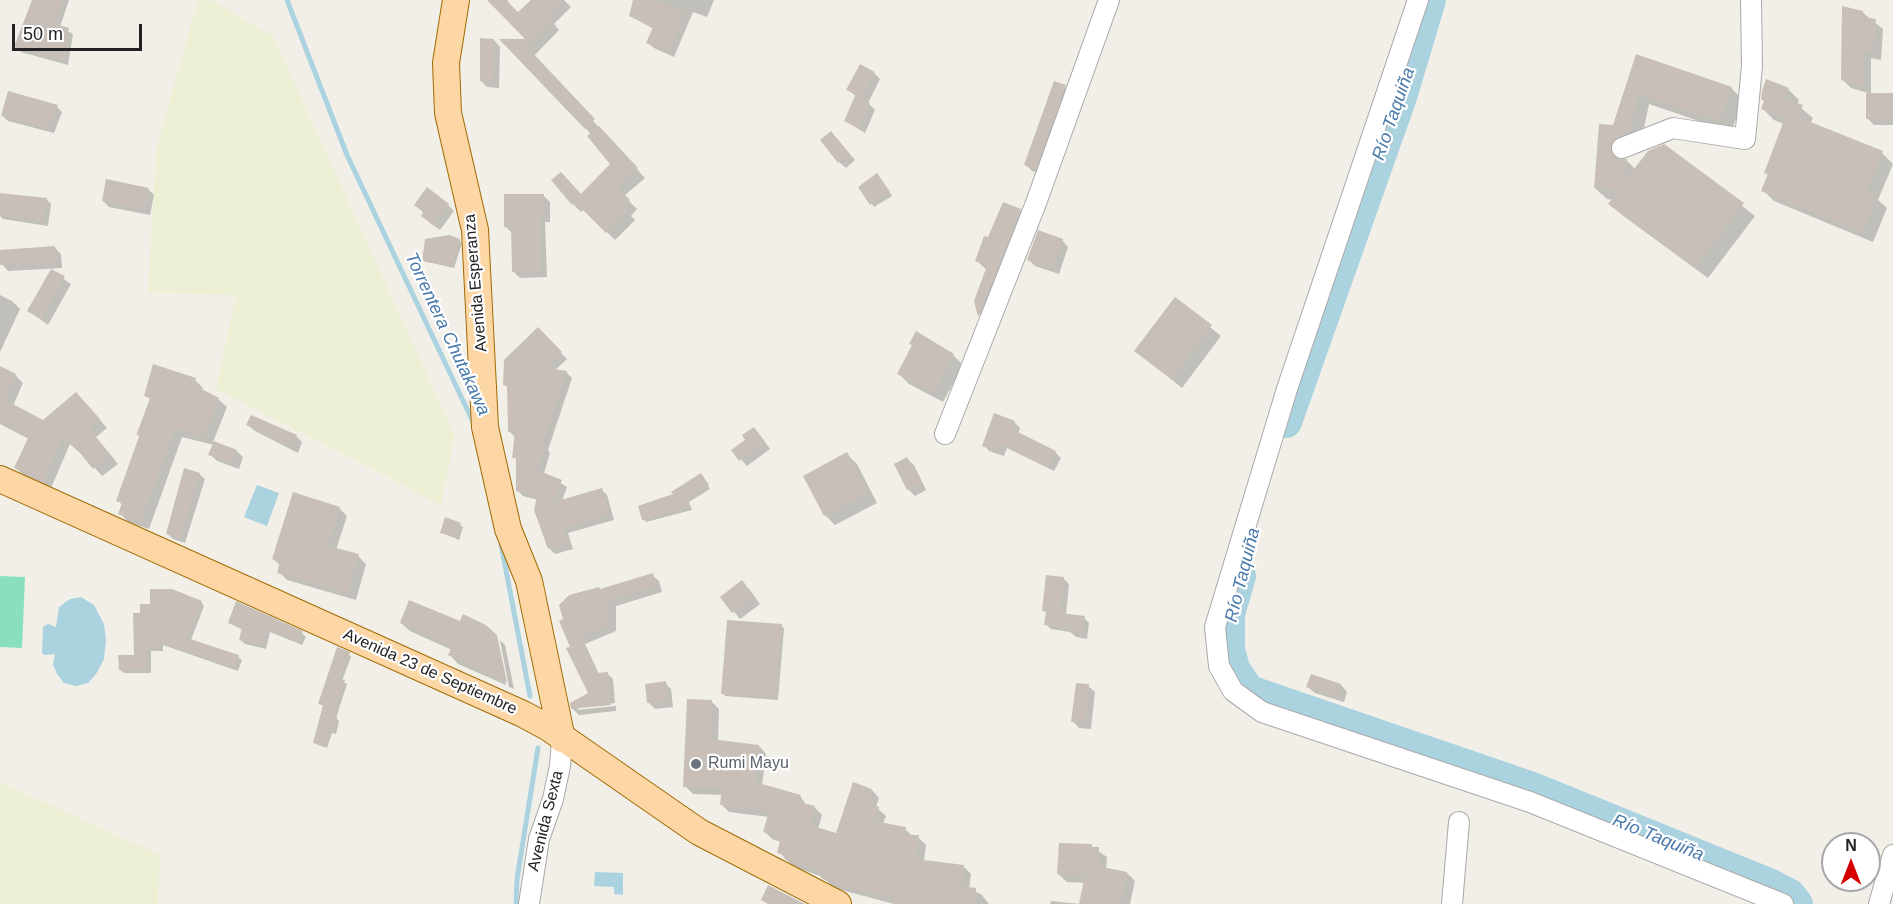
<!DOCTYPE html>
<meta charset="utf-8">
<style>
body{margin:0}
#map{position:relative;width:1893px;height:904px;overflow:hidden;background:#f2efe9;font-family:Helvetica,sans-serif}
canvas{display:block}
.north{position:absolute;left:1821px;top:832px;width:60px;height:60px;box-sizing:border-box;background:#fff;border:2px solid #a7a7a7;border-radius:50%;rotate:0deg;font-size:16px;font-weight:700;line-height:24px;text-align:center;color:#222}
.north::after{content:'';display:block;margin:auto;width:21px;height:27px;background:#d40000;clip-path:polygon(50% 0,100% 100%,50% 72%,0 100%)}
.scale{position:absolute;left:12px;top:24px;width:130px;height:27px;box-sizing:border-box;border:3px solid #222;border-top:0;padding-left:8px;font-size:18px;line-height:21px;white-space:nowrap;color:#222;-webkit-text-stroke:4px #fff;paint-order:stroke}
</style>
<div id="map">
<canvas width="1893" height="904"></canvas>
<div class="north">N</div>
<div class="scale">50 m</div>
</div>
<script>
const ctx = document.querySelector('canvas').getContext('2d');
ctx.lineJoin = 'round';
function paint(path, color) {
  ctx.fillStyle = color;
  ctx.fill(path, 'evenodd');
}
function shape(rows) {
  const path = new Path2D();
  for (const r of rows) {
    path.moveTo(r[0], r[1]);
    for (let i = 2; i < r.length; i += 2) path.lineTo(r[i], r[i + 1]);
  }
  return path;
}
function stroke(path, color, width, dash) {
  ctx.strokeStyle = color;
  ctx.lineWidth = width;
  ctx.lineCap = dash ? 'butt' : 'round';
  ctx.setLineDash(dash || []);
  ctx.stroke(path);
}
function drawText(font, color, halo, rows, align = 'center') {
  ctx.font = font + ' Helvetica,sans-serif';
  ctx.lineWidth = 4.5;
  ctx.setLineDash([]);
  ctx.textBaseline = 'middle';
  ctx.strokeStyle = halo;
  ctx.fillStyle = color;
  for (const [text, x, y, turn = 0] of rows) {
    ctx.save();
    ctx.translate(x, y);
    ctx.rotate((+turn || 0) * Math.PI / 180);
    ctx.textAlign = isNaN(turn) ? turn : align;
    if (halo) ctx.strokeText(text, 0, 0);
    ctx.fillText(text, 0, 0);
    ctx.restore();
  }
}
const farmland = shape([
 [198,0,211,0,273,36,455,436,441,505,216,389,236,295,148,293,156,149],
 [0,782,160,855,158,904,0,904]
]);
const pitch = shape([
 [0,576,25,577,22,648,0,647]
]);
const water = shape([
 [257,485,279,493,267,526,244,517],
 [81,597,94,605,104,624,106,640,104,659,96,674,88,683,76,686,64,683,57,674,53,664,55,654,45,655,42,653,43,627,48,624,56,627,59,607,70,599],
 [595,872,623,873,623,895,614,894,614,887,594,886]
]);
const shadow = shape([
 [34,0,69,0,60,27,73,34,68,65,21,52,16,47,24,21,26,21],
 [489,0,508,0,507,3,518,14,533,0,564,0,571,7,554,24,559,30,534,56,645,178,624,196,637,209,631,216,635,220,615,240,584,209,581,212,573,204,612,164,591,134,502,40,529,41],
 [635,0,714,0,707,17,693,12,674,57,654,48,648,43,654,29,630,16],
 [1862,12,1883,29,1881,60,1871,58,1871,95,1893,95,1893,125,1874,125,1868,119,1868,93,1851,88,1843,80],
 [494,40,500,47,499,88,487,87,481,81],
 [1637,56,1731,88,1743,100,1731,132,1649,104,1641,143,1624,151,1621,160,1626,160,1636,170,1664,146,1755,216,1708,278,1622,215,1610,204,1613,200,1607,199,1595,188],
 [874,73,880,79,868,103,875,110,865,133,846,121,857,97,848,90],
 [1065,87,1071,93,1042,174,1032,171,1026,165],
 [1788,89,1799,100,1797,105,1813,118,1810,124,1882,153,1893,164,1878,200,1887,208,1873,242,1774,201,1763,190,1769,176,1765,172,1784,124,1774,120,1763,109],
 [57,107,62,112,54,133,8,121,3,116],
 [837,139,855,160,846,168,839,162],
 [880,178,892,196,874,207,860,187],
 [148,189,154,195,150,215,109,207,103,201],
 [0,194,46,199,51,204,48,226,3,219,0,216],
 [543,195,550,202,550,222,545,222,547,277,520,278,514,272,512,233,505,226],
 [448,205,454,211,440,230,429,222,425,213],
 [1020,210,1028,219,987,323,980,316,976,301,987,270,977,261,989,239],
 [459,240,462,243,454,268,423,261],
 [1062,240,1068,247,1059,274,1035,266,1028,259],
 [55,248,61,254,62,268,8,271,2,264],
 [52,271,71,284,48,325,29,311],
 [0,295,12,301,20,309,0,352],
 [1175,299,1221,336,1182,388,1136,351],
 [538,330,567,359,554,371,566,372,572,378,548,450,550,453,544,473,567,487,562,501,601,489,607,495,614,520,568,533,573,549,555,554,549,548,538,500,523,496,517,490,517,460,514,457,516,438,510,432,509,389,505,385],
 [953,355,963,365,943,402,909,384,899,374],
 [0,368,15,375,23,383,13,406,44,422,84,402,107,428,96,437,118,464,102,476,80,451,79,452,70,444,51,488,24,476,16,468,29,439,0,424],
 [195,380,203,388,202,391,218,399,227,407,213,442,237,451,243,457,239,469,217,461,210,454,214,445,182,437,149,529,128,522,120,513,123,506,118,500,141,438,138,435,151,400,146,395],
 [1014,422,1020,428,1018,434,1055,452,1061,458,1054,471,1007,448,1004,456,989,451,984,445],
 [248,425,296,436,302,442,298,453,255,431],
 [760,435,770,449,747,466,733,450],
 [847,454,857,464,877,503,835,525,825,515],
 [907,459,914,465,926,490,915,496,908,489],
 [199,474,205,479,185,543,173,539,168,534],
 [703,478,710,489,689,502,692,510,646,522,643,519],
 [339,508,347,516,336,550,358,556,366,564,356,600,287,580,279,572,281,566,273,559],
 [446,519,463,527,459,540,441,532],
 [652,575,659,581,662,592,616,606,616,631,585,644,599,674,607,673,613,679,615,703,580,707,577,710,616,706,616,711,579,715,572,708,590,694,572,647,601,590],
 [1064,579,1069,584,1066,615,1084,618,1089,623,1087,639,1076,637,1070,632,1051,629,1046,624,1047,614,1044,610],
 [749,589,760,604,740,619,722,597],
 [201,602,204,606,191,640,238,657,242,660,238,671,163,645,163,651,151,651,151,673,124,673,120,670],
 [229,623,302,633,306,637,302,645,270,632,266,649,245,644,241,640,243,630],
 [401,623,496,636,506,685,458,664,450,655,452,650,410,631],
 [782,626,784,629,778,700,725,696,723,693],
 [500,640,505,645,514,689,509,687],
 [349,654,351,657,342,681,347,684,336,718,339,721,336,734,332,733,327,748,318,745,315,742,324,707,320,703],
 [1312,676,1341,685,1347,692,1344,702,1315,693,1308,687],
 [665,683,671,689,673,707,655,709,649,703],
 [1088,686,1095,692,1091,729,1079,728,1073,721],
 [712,702,719,709,718,741,759,746,766,754,762,785,800,796,807,806,814,807,822,815,818,829,837,835,872,790,879,798,876,807,886,816,883,824,905,829,913,837,918,837,926,845,924,861,963,866,971,874,969,889,981,894,989,904,894,904,834,888,823,877,794,867,779,852,781,842,772,839,765,832,769,817,729,812,721,804,723,795,693,794,685,786],
 [1091,846,1107,857,1106,869,1127,873,1135,881,1130,904,1050,904,1051,901,1081,904,1085,883,1067,882,1058,874]
]);
const stream = shape([
 [287,0,347,155,474,424],
 [501,544,530,696],
 [516,904,517,879,538,748]
]);
const river = shape([
 [1286,422,1401,97,1430,0],
 [1240,576,1229,614,1229,649,1234,669,1249,691,1535,789,1769,884,1790,895,1797,904]
]);
const building = shape([
 [32,0,63,0,55,24,69,28,66,42,69,43,63,61,14,47],
 [487,0,506,0,518,12,531,0,563,0,547,15,553,21,528,48,595,119,585,129,499,39,525,39],
 [633,0,655,0,685,13,668,52,646,43,653,27,629,16],
 [1842,6,1863,11,1863,17,1876,19,1873,52,1863,51,1864,87,1841,80],
 [480,38,494,39,493,82,480,81],
 [1636,54,1732,87,1720,121,1638,94,1630,132,1617,137,1610,146,1614,157,1627,159,1624,182,1648,151,1664,144,1744,203,1695,268,1608,204,1619,190,1594,188,1599,124,1613,125],
 [860,64,875,72,862,97,846,90],
 [1766,79,1789,88,1785,99,1803,105,1798,117,1883,151,1866,192,1877,196,1862,232,1761,191,1768,174,1764,173,1785,118,1761,109,1764,101,1761,99,1762,91],
 [1054,81,1066,85,1036,169,1024,165],
 [8,91,58,105,48,129,1,116],
 [1866,93,1893,93,1893,119,1866,119],
 [855,96,870,103,858,128,844,121],
 [599,126,638,168,617,187,630,200,624,206,628,211,606,233,575,202,572,205,551,180,561,172,581,194,610,164,587,136],
 [831,131,849,153,838,163,820,140],
 [877,173,890,192,870,205,858,187],
 [106,179,149,188,145,210,102,201],
 [427,187,449,204,433,225,421,216,423,212,414,205],
 [0,193,47,198,43,222,0,215],
 [504,194,544,194,544,216,540,216,541,272,512,272,511,227,504,227],
 [1003,202,1021,209,978,317,974,301,987,266,975,261,984,236,988,237],
 [1038,230,1063,239,1052,269,1027,260],
 [449,235,460,239,452,266,422,261,425,239],
 [55,246,56,262,0,265,0,250],
 [51,269,65,276,41,319,27,311],
 [1175,297,1212,325,1171,379,1134,351],
 [538,327,562,352,545,368,567,371,542,445,545,445,537,470,562,480,554,502,602,488,609,514,563,528,568,543,548,549,534,510,537,496,516,491,516,458,512,458,515,432,508,432,507,386,503,385,504,360],
 [916,331,954,354,933,393,897,374,912,345,909,344],
 [153,364,196,378,194,385,219,398,204,437,175,428,141,522,118,514,122,503,116,501,141,431,136,436,150,398,144,396],
 [0,366,16,374,0,410],
 [76,392,100,419,89,429,111,456,93,469,72,443,70,445,62,437,43,481,14,468,29,436,0,421,0,414,7,401,43,420],
 [994,413,1015,421,1012,429,1056,451,1048,467,1001,444,998,452,982,446],
 [251,415,297,435,291,447,246,425],
 [754,427,765,442,739,461,731,450,745,440,742,435],
 [214,441,237,450,232,463,208,455],
 [847,452,868,493,824,516,803,476],
 [907,457,921,483,907,490,894,464],
 [184,468,200,473,180,538,166,534],
 [701,473,709,485,687,499,690,507,642,520,638,506,673,494,671,492],
 [293,492,340,507,328,546,359,554,348,593,277,573,280,562,272,559],
 [445,517,461,523,456,538,440,533],
 [653,573,657,586,610,600,609,618,611,625,580,637,597,673,608,672,611,705,571,709,570,703,588,693,566,648,570,647,559,621,563,619,559,605,569,595,599,587,600,589],
 [1046,575,1064,577,1060,613,1085,616,1082,634,1069,632,1070,628,1044,625,1046,611,1042,611],
 [742,580,755,597,732,613,720,597],
 [150,589,172,589,202,601,187,638,239,655,235,668,160,642,160,648,148,648,148,670,119,670,118,655,134,655,133,613,140,613,140,604,150,604],
 [409,600,460,621,463,614,486,625,497,635,507,682,448,655,452,647,400,623],
 [236,601,303,631,298,642,266,629,262,646,239,640,242,628,228,623],
 [727,620,782,624,776,698,721,694],
 [337,647,350,652,339,679,345,680,333,716,337,717,333,732,329,731,324,746,313,743,323,705,318,704],
 [1311,674,1341,684,1337,697,1306,687],
 [666,681,668,701,647,703,645,684],
 [1076,683,1089,684,1085,723,1071,722],
 [687,699,712,700,711,739,759,745,755,782,801,795,799,802,815,806,810,825,836,833,853,782,872,789,868,803,879,807,874,821,906,827,905,835,919,835,916,859,964,865,961,886,976,888,975,904,893,904,894,897,860,891,825,880,821,878,822,872,784,859,786,855,777,853,781,837,763,832,769,811,720,805,722,788,683,787],
 [1059,843,1092,844,1092,847,1099,847,1098,866,1127,872,1120,904,1079,904,1085,875,1057,874],
 [768,885,805,904,768,904,761,900]
]);
const minor = shape([
 [1418,0,1287,389,1215,627,1219,666,1233,691,1262,712,1530,802,1783,904],
 [1622,148,1673,128,1745,139,1752,66,1751,0],
 [945,434,1036,203,1109,0],
 [529,904,539,839,553,799,560,766,562,739],
 [1452,904,1459,822],
 [1879,904,1893,855]
]);
const major = shape([
 [456,0,446,63,448,113,475,230,485,427,508,529,529,581,562,739],
 [0,479,523,714,549,728,699,832,838,904]
]);
const markers = [
 [696,764,6,"#6b7280"]
];
const streetNames = [
 ["Avenida Esperanza",476,283,-95],
 ["Avenida 23 de Septiembre",430,672,24],
 ["Avenida Sexta",546,821,-76]
];
const worshipNames = [
 ["Rumi Mayu",708,764]
];
const waterNames = [
 ["Río Taquiña",1394,114,-71],
 ["Torrentera Chutakawa",447,334,65],
 ["Río Taquiña",1243,575,-76],
 ["Río Taquiña",1658,838,22]
];
paint(farmland, '#eef0d5');
paint(pitch, '#88e0be');
paint(water, '#aad3df');
paint(shadow, '#0003');
stroke(stream, '#aad3df', 5);
stroke(river, '#aad3df', 32);
paint(building, '#c7bfb8');
stroke(minor, '#a9a9a9', 22);
stroke(major, '#a06b00', 28);
stroke(minor, '#fff', 20);
stroke(major, '#fcd6a4', 26);
for (const [x, y, r, color] of markers) {
  const dot = new Path2D();
  dot.arc(x, y, r, 0, 2 * Math.PI);
  ctx.fillStyle = color;
  ctx.fill(dot);
  stroke(dot, '#fff', 2);
}
drawText('16px', '#222', '#fff', streetNames);
drawText('16px', '#5b616d', '#fff', worshipNames, 'left');
drawText('italic 18px', '#4a7aab', '#fff', waterNames);
</script>
